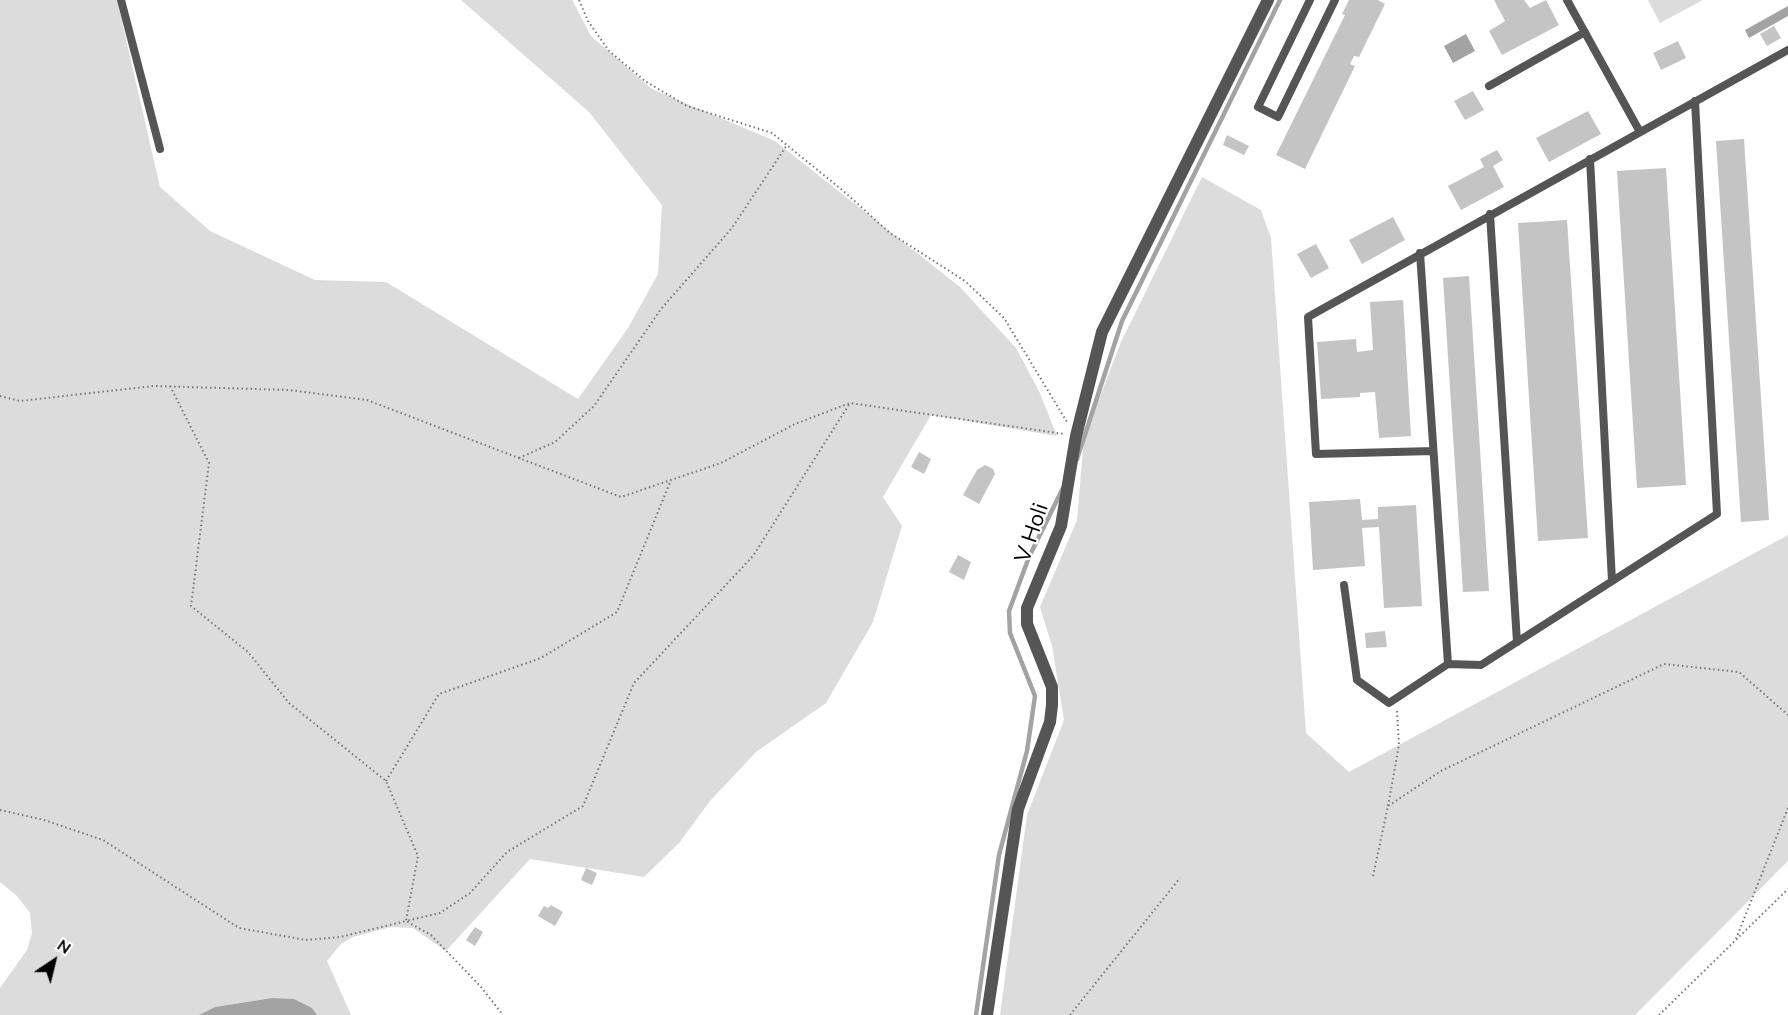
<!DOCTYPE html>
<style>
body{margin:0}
#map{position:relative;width:1788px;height:1015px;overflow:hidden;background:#fff;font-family:Mulish,sans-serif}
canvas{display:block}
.north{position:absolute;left:24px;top:931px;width:60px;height:60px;-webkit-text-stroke:4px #fff;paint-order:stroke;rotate:35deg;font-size:16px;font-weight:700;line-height:24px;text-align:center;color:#000}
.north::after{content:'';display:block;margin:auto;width:21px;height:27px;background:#000;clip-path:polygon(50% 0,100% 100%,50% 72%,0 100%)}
</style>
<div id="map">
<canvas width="1788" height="1015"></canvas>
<div class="north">N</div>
</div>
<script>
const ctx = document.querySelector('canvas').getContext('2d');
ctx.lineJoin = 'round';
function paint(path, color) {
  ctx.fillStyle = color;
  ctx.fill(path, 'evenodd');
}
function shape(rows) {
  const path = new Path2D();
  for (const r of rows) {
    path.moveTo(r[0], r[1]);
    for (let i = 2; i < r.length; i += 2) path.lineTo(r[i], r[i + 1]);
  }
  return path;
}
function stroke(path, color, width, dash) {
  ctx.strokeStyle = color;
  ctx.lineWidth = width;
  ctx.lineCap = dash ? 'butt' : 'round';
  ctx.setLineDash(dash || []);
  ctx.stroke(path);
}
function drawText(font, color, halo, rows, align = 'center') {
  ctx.font = font + ' Mulish,sans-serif';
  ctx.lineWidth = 4.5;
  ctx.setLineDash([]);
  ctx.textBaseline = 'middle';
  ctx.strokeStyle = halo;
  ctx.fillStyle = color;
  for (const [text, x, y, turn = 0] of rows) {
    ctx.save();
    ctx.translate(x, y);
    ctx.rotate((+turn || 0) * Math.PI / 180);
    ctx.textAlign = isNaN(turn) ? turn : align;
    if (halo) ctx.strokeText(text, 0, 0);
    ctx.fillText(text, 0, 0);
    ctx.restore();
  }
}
const green = shape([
 [0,0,117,0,160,187,210,231,315,280,386,282,578,399,628,328,658,274,662,205,589,112,461,0,572,0,591,36,652,89,775,141,960,287,1016,348,1039,391,1057,436,931,415,883,497,902,526,873,622,826,703,756,752,710,801,679,843,644,877,530,859,446,951,413,928,391,927,353,937,341,944,327,961,351,1015,317,1015,312,1008,272,998,215,1007,199,1015,0,1015,0,988,27,950,32,933,30,913,17,896,0,882],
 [1648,0,1703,0,1660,23],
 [1202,177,1261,210,1271,238,1306,733,1349,772,1788,535,1788,861,1635,1015,1000,1015,1027,815,1064,720,1052,646,1040,607,1077,520,1084,438,1121,342]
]);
const water = shape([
 [1788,6,1788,16,1749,38,1745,30],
 [1466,34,1475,51,1453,63,1444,46],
 [272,998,294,999,312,1008,317,1015,199,1015,215,1007]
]);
const stream = shape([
 [1077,459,1122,321,1280,0],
 [976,1015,999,855,1027,751,1035,696,1010,633,1009,611,1029,557,1063,488]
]);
const building = shape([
 [1349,0,1378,0,1385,4,1359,57,1354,56,1350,64,1355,66,1305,169,1276,155,1345,15,1342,14],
 [1494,0,1524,0,1530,8,1546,0,1559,25,1502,55,1489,31,1505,21],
 [1774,26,1781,38,1767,46,1760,34],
 [1678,41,1686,58,1661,70,1653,53],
 [1473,91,1484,110,1465,120,1454,101],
 [1588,111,1601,134,1549,162,1536,138],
 [1227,135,1249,146,1244,155,1223,145],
 [1744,139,1769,520,1741,522,1716,141],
 [1497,150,1503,160,1493,166,1504,187,1461,210,1448,186,1484,167,1480,159],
 [1666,168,1686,485,1637,488,1617,171],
 [1393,217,1405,240,1362,264,1349,240],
 [1567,220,1588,538,1538,541,1518,223],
 [1316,244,1329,268,1311,278,1297,254],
 [1469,276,1489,591,1463,592,1443,278],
 [1403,300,1411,436,1379,438,1375,392,1360,393,1360,397,1321,399,1317,342,1356,339,1357,352,1373,350,1370,302],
 [919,452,931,459,924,474,911,467],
 [985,465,993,469,995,474,979,504,963,495,977,470],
 [1360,499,1362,520,1378,519,1378,507,1416,505,1422,606,1384,608,1379,527,1362,528,1365,566,1313,570,1309,502],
 [958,555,971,562,964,580,949,572],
 [1385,631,1387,647,1366,648,1365,633],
 [586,868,597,873,592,885,581,880],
 [551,905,563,912,555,926,538,916,544,906,548,908],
 [475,927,483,932,475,946,466,940]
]);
const path = shape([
 [579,0,588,21,609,51,645,81,687,106,772,133,841,189,890,233,965,281,1004,318,1067,422],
 [170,386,209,463,191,606,248,652,289,703,386,781,418,856,406,921,440,913,470,893,507,852,583,806,634,683,753,556,850,403],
 [0,396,20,401,154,386,289,390,367,400,621,497,721,463,795,424,850,403,1064,434],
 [519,458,555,442,594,406,661,309,732,228,787,145],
 [386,781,439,694,541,658,617,612,671,480],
 [1388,806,1399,745,1397,711],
 [0,810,44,820,103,840,239,928,306,940,340,937,406,921,431,935,481,987,503,1015],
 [1373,876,1388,806,1441,771,1664,664,1739,672,1788,715],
 [1736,939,1788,808],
 [1070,1015,1180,878],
 [1659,1015,1788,889]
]);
const lane = shape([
 [121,0,160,149],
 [1310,0,1258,107,1278,117,1335,0],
 [1567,0,1640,132],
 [1489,86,1585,32],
 [1590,159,1612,581],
 [1490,214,1517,642],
 [1420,253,1448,664],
 [1433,451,1316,454,1308,317,1788,50],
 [1344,585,1357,680,1389,703,1448,664,1481,665,1717,514,1695,101]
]);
const street = shape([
 [987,1015,1018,809,1050,722,1052,705,1052,687,1027,624,1027,608,1061,526,1076,436,1102,332,1268,0]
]);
const streetNames = [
 ["V Holi",1032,533,-71]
];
paint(green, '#dcdcdc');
paint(water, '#a3a3a3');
stroke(stream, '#a3a3a3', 4.5);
paint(building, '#c4c4c4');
stroke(path, '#777', 2, [1.5, 3]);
stroke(lane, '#555', 8);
stroke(street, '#555', 12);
drawText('22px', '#000', '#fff', streetNames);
</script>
